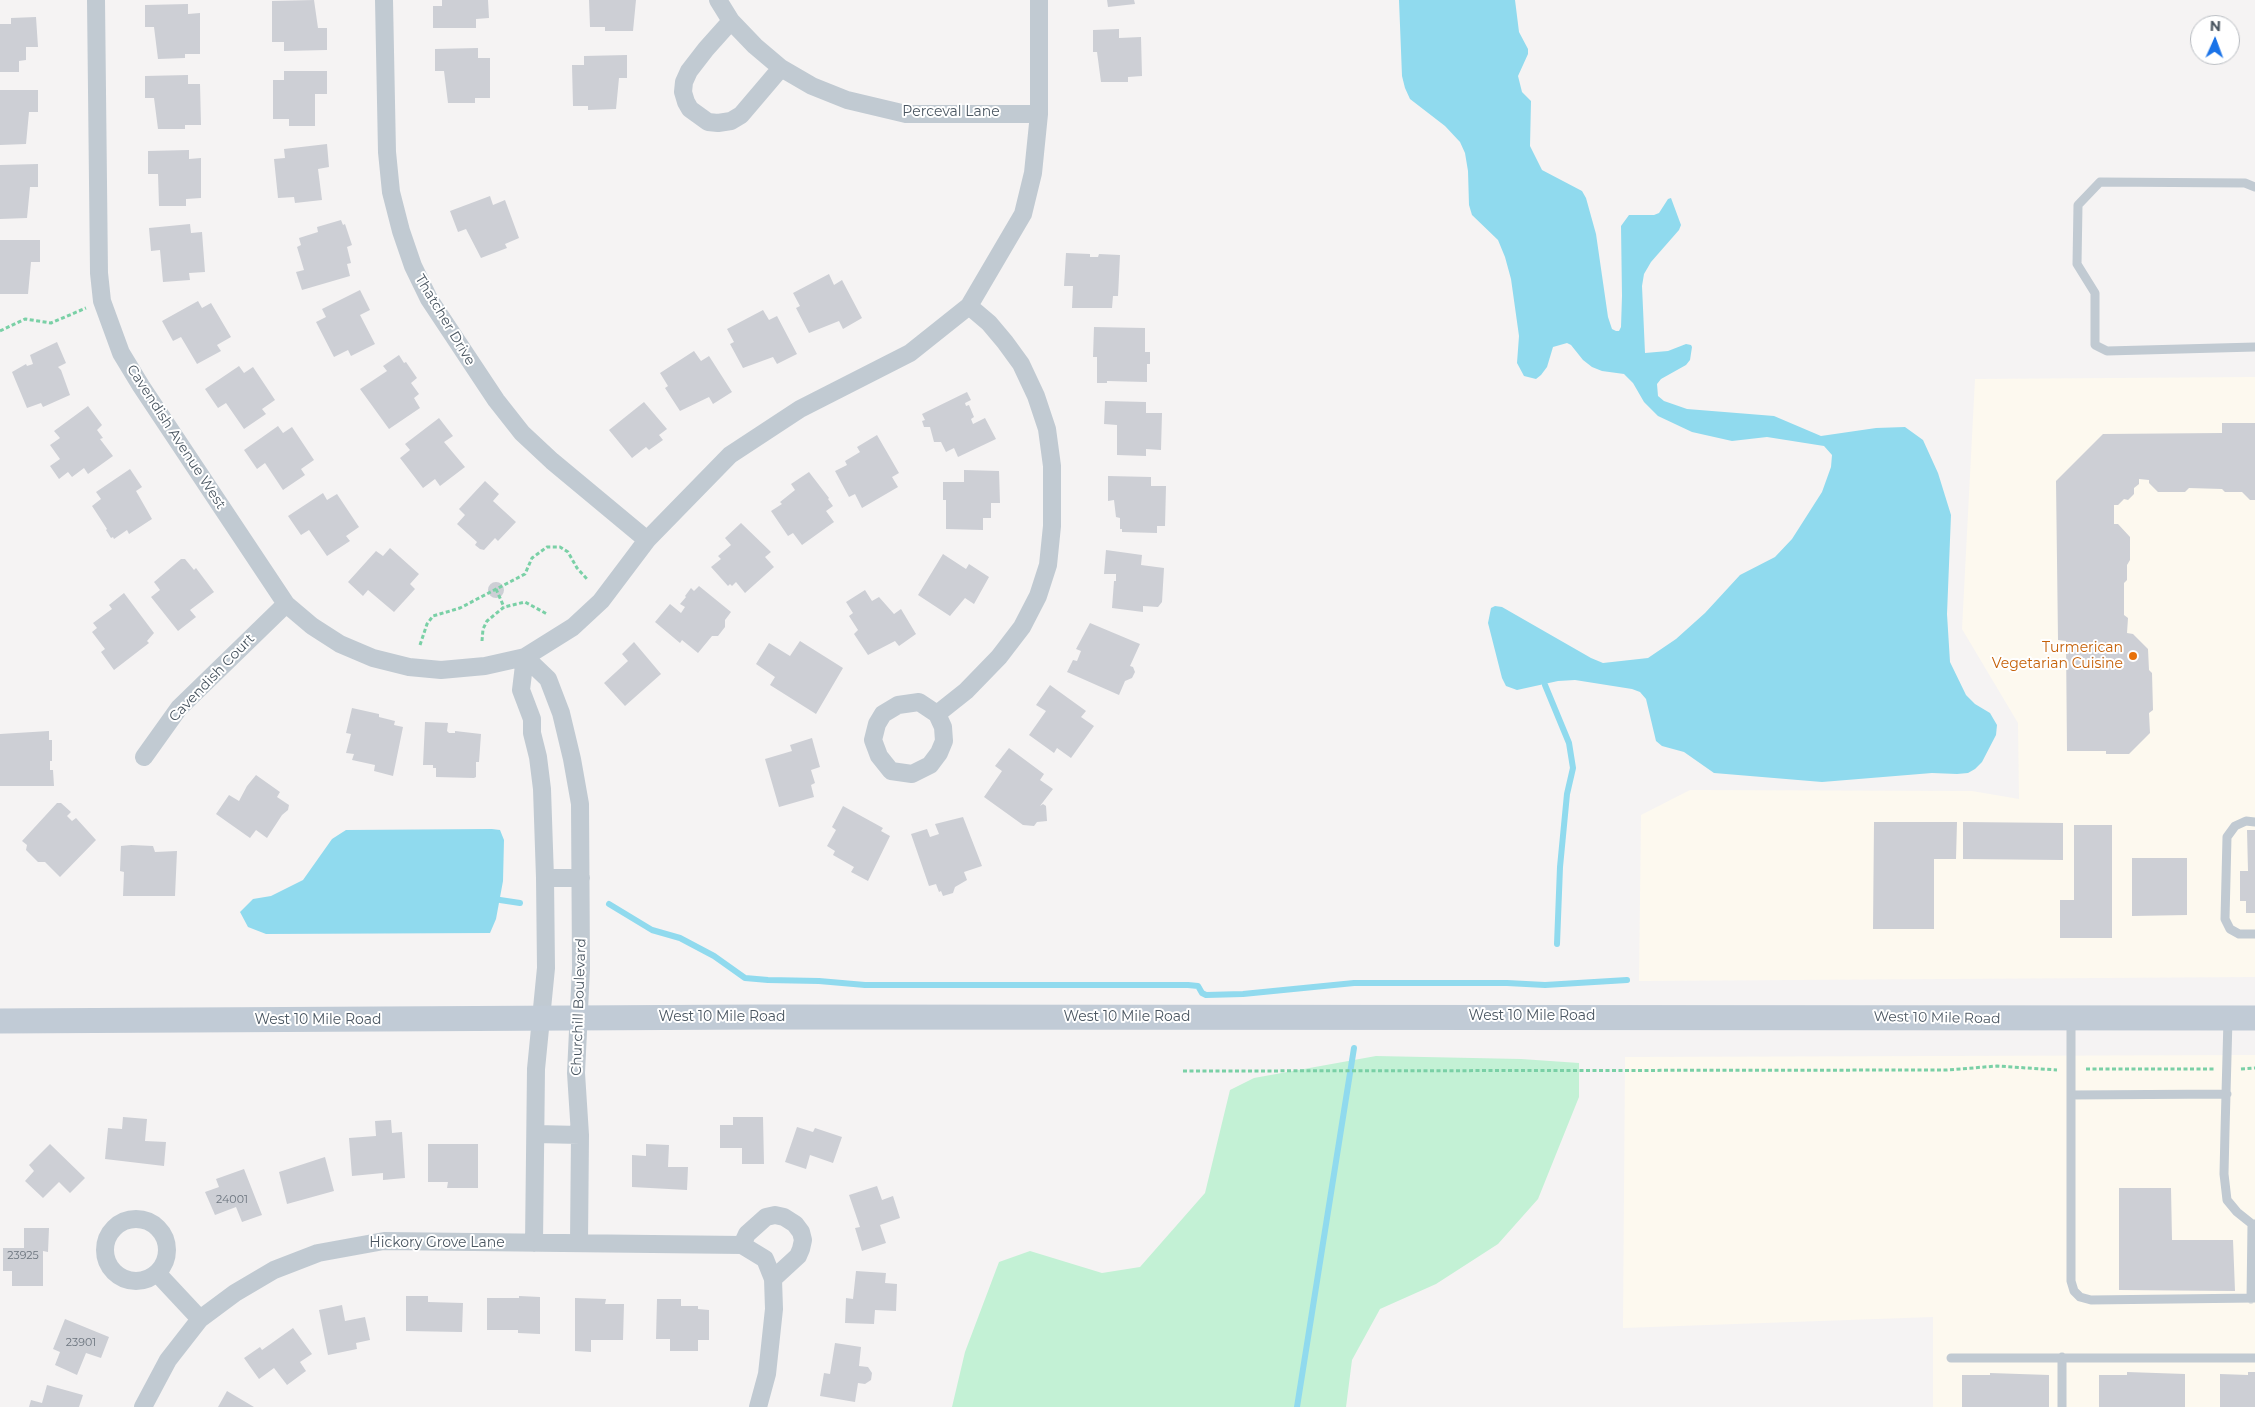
<!DOCTYPE html>
<style>
body{margin:0}
#map{position:relative;width:2255px;height:1407px;overflow:hidden;background:#f5f3f3;font-family:Montserrat,sans-serif}
canvas{display:block}
.north{position:absolute;left:2190px;top:15px;width:50px;height:50px;box-sizing:border-box;background:#fff;border:1px solid #b7bbc0;border-radius:50%;rotate:2deg;font-size:14px;font-weight:700;line-height:20px;text-align:center;color:#4a5661}
.north::after{content:'';display:block;margin:auto;width:18px;height:22px;background:#1a73e8;clip-path:polygon(50% 0,100% 100%,50% 72%,0 100%)}
</style>
<div id="map">
<canvas width="2255" height="1407"></canvas>
<div class="north">N</div>
</div>
<script>
const ctx = document.querySelector('canvas').getContext('2d');
ctx.lineJoin = 'round';
function paint(path, color) {
  ctx.fillStyle = color;
  ctx.fill(path, 'evenodd');
}
function shape(rows) {
  const path = new Path2D();
  for (const r of rows) {
    if (r.length === 3) {
      path.moveTo(r[0] + r[2], r[1]);
      path.arc(r[0], r[1], r[2], 0, 2 * Math.PI);
      continue;
    }
    path.moveTo(r[0], r[1]);
    for (let i = 2; i < r.length; i += 2) path.lineTo(r[i], r[i + 1]);
  }
  return path;
}
function stroke(path, color, width, dash) {
  ctx.strokeStyle = color;
  ctx.lineWidth = width;
  ctx.lineCap = dash ? 'butt' : 'round';
  ctx.setLineDash(dash || []);
  ctx.stroke(path);
}
function drawText(font, color, halo, rows, align = 'center') {
  ctx.font = font + ' Montserrat,sans-serif';
  ctx.lineWidth = 4;
  ctx.setLineDash([]);
  ctx.textBaseline = 'middle';
  ctx.strokeStyle = halo;
  ctx.fillStyle = color;
  for (const [text, x, y, turn = 0] of rows) {
    ctx.save();
    ctx.translate(x, y);
    ctx.rotate((+turn || 0) * Math.PI / 180);
    ctx.textAlign = isNaN(turn) ? turn : align;
    if (halo) ctx.strokeText(text, 0, 0);
    ctx.fillText(text, 0, 0);
    ctx.restore();
  }
}
const commercial = shape([
 [2255,377,2255,977,1639,981,1641,815,1690,790,1972,791,2019,799,2018,723,1962,629,1975,379],
 [2255,1055,2255,1407,1933,1407,1933,1317,1623,1328,1625,1057]
]);
const green = shape([
 [1376,1056,1521,1059,1579,1063,1579,1097,1538,1199,1498,1244,1436,1284,1380,1309,1352,1360,1346,1407,952,1407,965,1352,999,1262,1030,1251,1102,1273,1140,1267,1205,1193,1230,1090,1254,1078]
]);
const water = shape([
 [1399,0,1515,0,1519,32,1528,49,1528,54,1518,76,1522,92,1531,101,1530,146,1542,170,1582,191,1586,198,1596,234,1608,317,1612,329,1616,331,1619,331,1621,327,1622,296,1621,226,1629,215,1654,215,1659,213,1668,199,1671,198,1681,225,1679,230,1651,262,1644,274,1642,286,1645,353,1668,351,1686,344,1691,345,1692,347,1690,360,1686,365,1661,379,1657,384,1658,396,1664,401,1687,409,1774,416,1821,436,1876,428,1905,427,1923,440,1938,473,1951,515,1947,614,1950,662,1966,695,1975,704,1990,713,1997,725,1996,735,1982,762,1975,769,1968,773,1957,774,1932,773,1822,782,1714,773,1684,752,1662,746,1656,741,1646,699,1640,692,1632,689,1575,680,1558,681,1517,690,1506,686,1502,678,1488,623,1491,608,1495,606,1502,607,1591,658,1603,663,1648,658,1676,639,1705,613,1740,575,1775,557,1792,539,1822,492,1831,467,1832,455,1824,446,1767,437,1732,441,1692,432,1658,416,1644,402,1633,383,1624,374,1602,371,1592,367,1583,360,1571,345,1567,343,1553,347,1547,367,1541,375,1536,379,1524,376,1517,363,1519,336,1511,279,1505,257,1498,240,1472,215,1469,205,1468,171,1465,153,1460,142,1445,126,1410,99,1405,88,1402,76],
 [492,829,500,830,504,840,503,881,496,919,490,933,266,934,248,927,240,912,253,899,271,896,303,880,332,839,346,830]
]);
const stream = shape([
 [1545,685,1569,743,1573,768,1567,794,1560,867,1557,944],
 [500,900,520,903],
 [609,904,652,930,680,938,714,956,745,978,768,980,819,981,865,985,1188,985,1198,986,1202,993,1206,995,1243,994,1354,983,1507,983,1545,985,1627,980],
 [1297,1407,1354,1048]
]);
const building = shape([
 [314,0,318,28,327,28,327,50,284,51,284,42,272,42,272,1],
 [442,0,488,0,489,18,476,19,476,28,433,28,433,6,442,6],
 [589,0,636,0,633,31,605,31,605,27,590,27],
 [1107,0,1134,0,1135,4,1108,7],
 [188,4,188,14,200,13,200,54,185,54,185,58,158,59,154,27,145,27,145,5],
 [36,17,38,47,26,47,26,60,19,61,19,72,0,72,0,24,11,24,11,18],
 [1119,29,1119,38,1141,37,1142,76,1128,77,1128,82,1101,82,1097,52,1093,52,1093,30],
 [478,48,478,58,490,58,490,98,475,98,475,103,448,103,444,71,435,71,435,49],
 [627,55,627,78,619,78,616,109,588,110,588,106,573,106,572,65,584,65,584,56],
 [284,71,327,71,327,94,315,94,315,126,289,126,289,119,273,119,273,80,284,80],
 [188,75,188,84,200,84,201,125,185,125,185,129,158,129,154,98,145,98,145,76],
 [0,90,38,90,38,112,29,112,26,144,0,145],
 [327,144,329,167,318,169,322,200,295,203,294,197,278,198,274,159,285,158,284,149],
 [189,150,189,159,201,158,201,198,186,199,186,206,159,206,158,174,148,174,148,151],
 [38,164,38,187,30,187,27,218,0,219,0,165],
 [490,196,493,205,505,200,519,238,505,244,507,248,481,258,466,229,458,232,450,211],
 [341,220,343,225,345,224,352,245,347,247,351,263,347,264,350,276,302,290,296,272,304,270,297,247,301,245,299,238,318,232,317,227],
 [190,224,191,233,202,232,205,272,189,273,190,280,163,282,160,250,151,251,149,228],
 [0,240,40,240,40,262,31,262,28,294,0,294],
 [1066,253,1090,254,1090,257,1098,257,1099,254,1120,255,1118,296,1113,296,1112,308,1072,308,1073,286,1064,286],
 [829,274,834,285,842,280,862,318,843,329,839,321,809,333,796,308,800,306,793,293],
 [360,290,370,310,360,315,375,344,351,356,348,350,334,357,316,322,326,317,322,309],
 [198,301,202,308,211,303,231,337,217,345,221,351,197,364,181,337,173,341,162,321],
 [763,310,769,320,777,316,797,354,777,364,773,357,743,368,730,344,734,342,727,329],
 [1094,327,1145,328,1145,352,1150,352,1150,364,1147,364,1147,382,1107,381,1107,383,1097,383,1097,357,1093,357],
 [57,342,66,363,58,367,61,370,70,395,43,407,41,403,27,408,12,372,26,364,27,366,33,364,30,355],
 [694,351,701,361,709,356,732,392,713,404,709,397,680,411,665,388,668,386,660,373],
 [399,355,404,363,406,362,417,378,411,383,419,394,414,398,420,408,389,429,360,389,387,371,383,366],
 [239,366,244,373,253,367,275,400,262,409,266,414,244,429,226,403,218,408,205,389],
 [967,392,971,400,965,403,966,406,969,405,974,417,971,419,973,424,985,418,996,439,958,457,954,448,946,452,941,442,934,442,930,427,924,427,922,421,925,420,922,414],
 [1105,401,1146,402,1146,413,1162,413,1161,450,1146,449,1146,456,1117,455,1117,425,1104,424],
 [644,402,667,429,659,435,663,440,649,450,646,447,632,458,609,430],
 [88,406,102,425,97,430,103,438,100,439,113,456,88,474,84,468,72,477,68,472,59,479,50,466,60,459,50,445,60,438,54,431],
 [439,418,453,436,444,442,465,467,440,486,435,479,423,488,400,458,410,450,405,444],
 [2222,423,2255,423,2255,500,2250,500,2242,492,2225,492,2222,489,2189,488,2185,492,2158,492,2149,483,2149,480,2139,479,2139,484,2134,488,2134,494,2128,500,2124,499,2118,505,2114,505,2114,524,2118,524,2130,537,2130,560,2127,565,2127,580,2124,583,2124,615,2128,618,2127,633,2133,634,2148,649,2149,670,2152,673,2153,710,2149,713,2150,733,2129,754,2106,754,2106,751,2067,751,2066,641,2058,640,2056,481,2103,434,2222,433],
 [278,426,283,433,292,427,314,460,301,469,305,475,283,490,265,463,257,469,244,450],
 [877,435,899,473,892,477,898,487,862,508,855,494,849,497,835,471,847,465,845,461,860,452,857,447],
 [130,469,142,487,136,491,152,519,129,534,127,530,114,539,113,537,111,538,106,530,107,529,92,506,101,499,96,492],
 [964,470,999,471,1000,503,991,503,991,518,983,518,983,530,946,529,946,500,943,500,943,482,964,482],
 [809,472,829,498,828,499,833,506,826,511,834,522,802,545,793,533,788,536,771,511,782,504,780,502,795,490,791,484],
 [1108,476,1151,477,1151,486,1166,486,1165,526,1157,526,1157,533,1122,532,1122,529,1120,529,1120,518,1116,517,1114,500,1108,501],
 [485,481,499,494,493,501,516,522,498,541,495,538,484,550,480,549,475,545,477,542,457,524,465,515,459,509],
 [323,493,327,500,337,494,359,527,346,536,350,541,327,556,309,530,301,535,288,516],
 [741,523,771,552,765,557,774,567,745,593,736,582,732,586,730,584,728,586,711,567,721,559,718,556,731,545,725,538],
 [390,548,419,574,410,584,415,589,394,612,368,590,363,596,348,582,376,551,383,556],
 [1106,550,1142,555,1141,565,1164,568,1162,602,1158,607,1143,606,1143,612,1112,608,1114,581,1116,581,1116,574,1104,574],
 [943,554,966,569,969,564,989,577,974,604,965,598,950,616,918,595],
 [181,559,185,559,194,570,196,568,214,592,190,610,196,617,178,631,151,597,160,590,154,582],
 [496,590,8],
 [699,586,731,612,725,620,725,627,718,636,712,636,698,653,682,640,680,643,655,622,670,604,681,613,685,607,680,604,686,597,685,596,691,588,694,591],
 [865,590,872,601,879,597,894,614,901,609,916,634,899,646,895,641,868,655,854,634,858,630,849,616,853,613,846,602],
 [124,593,154,633,147,641,149,643,114,670,101,652,105,649,92,632,97,628,93,623,112,609,109,605],
 [1090,623,1140,644,1130,666,1133,667,1135,672,1132,678,1125,681,1119,695,1067,672,1073,660,1077,661,1081,651,1076,649],
 [800,641,843,668,816,714,770,685,775,677,756,664,769,643,790,656],
 [634,642,661,674,625,706,604,683,628,661,622,654],
 [1050,685,1086,711,1081,717,1094,726,1071,758,1057,748,1054,753,1029,735,1046,711,1036,705],
 [352,708,379,714,379,717,395,721,394,725,403,727,393,776,374,771,375,765,352,760,354,754,346,753,351,734,346,733],
 [425,722,448,723,447,731,449,733,455,733,455,731,481,734,479,762,476,762,476,777,474,778,436,777,436,768,433,768,433,765,423,765],
 [49,731,49,740,52,740,52,761,50,761,50,770,53,770,54,786,0,786,0,734],
 [812,738,820,767,811,770,815,783,811,785,814,797,779,807,765,759,792,751,790,745],
 [1009,748,1044,774,1040,780,1053,789,1040,806,1043,804,1046,806,1047,821,1037,822,1034,826,1023,825,984,797,1002,771,995,766],
 [256,775,280,792,277,797,289,805,288,810,282,815,267,838,256,830,250,838,216,814,229,795,239,801,247,786],
 [57,803,61,803,71,812,67,816,72,821,76,818,96,840,60,877,45,862,38,862,26,850,27,845,22,841],
 [843,806,883,828,881,831,890,836,868,881,851,872,854,867,833,855,835,851,827,846,836,830,832,827],
 [963,817,982,866,964,872,967,880,955,887,953,893,943,896,941,891,939,892,936,884,929,886,911,834,927,829,930,837,939,834,935,824],
 [1874,822,1957,822,1956,859,1934,859,1934,929,1873,929],
 [1963,822,2063,823,2063,860,1963,859],
 [2074,825,2112,825,2112,938,2060,938,2060,900,2074,900],
 [2247,830,2255,830,2255,913,2246,913,2246,901,2240,901,2240,871,2248,871],
 [131,845,153,846,155,852,177,851,175,896,123,896,124,872,120,871,121,846],
 [2132,858,2187,858,2187,915,2132,916],
 [123,1117,147,1119,145,1141,166,1142,164,1166,105,1159,108,1128,122,1129],
 [733,1117,763,1117,764,1164,742,1164,742,1148,720,1148,720,1125,733,1125],
 [391,1120,392,1133,402,1132,405,1178,383,1180,383,1173,352,1176,349,1138,376,1136,375,1121],
 [797,1127,813,1132,815,1128,842,1137,833,1163,810,1155,806,1169,785,1162],
 [50,1144,85,1178,70,1193,59,1182,43,1198,25,1181,34,1171,29,1165],
 [428,1144,478,1144,478,1188,447,1188,448,1182,428,1182],
 [646,1144,669,1145,668,1167,688,1167,687,1190,632,1187,632,1155,646,1156],
 [325,1157,334,1191,287,1204,279,1172],
 [244,1169,262,1215,242,1222,236,1207,215,1215,205,1192,219,1187,216,1179],
 [877,1186,882,1200,893,1196,900,1218,880,1225,886,1243,862,1251,855,1228,860,1227,849,1195],
 [2119,1188,2171,1188,2172,1240,2233,1240,2235,1291,2119,1290],
 [24,1228,49,1228,48,1252,43,1251,43,1286,12,1286,12,1271,3,1271,3,1248,24,1248],
 [856,1271,886,1273,885,1283,897,1284,896,1311,875,1310,874,1324,845,1323,846,1298,853,1299],
 [406,1296,428,1296,428,1302,463,1303,462,1332,406,1331],
 [519,1296,540,1297,540,1334,518,1333,518,1330,487,1330,487,1298,519,1298],
 [575,1298,606,1299,605,1304,624,1304,623,1340,591,1340,591,1352,575,1351],
 [657,1299,681,1299,681,1306,698,1306,698,1309,709,1310,709,1340,698,1340,698,1351,670,1351,670,1339,656,1339],
 [342,1305,345,1321,365,1317,370,1340,356,1343,357,1349,328,1355,319,1310],
 [65,1319,109,1337,101,1358,86,1353,77,1375,55,1365,60,1352,53,1349],
 [293,1328,312,1354,300,1362,306,1371,287,1385,274,1368,259,1379,244,1358,260,1347,262,1350],
 [835,1343,861,1347,859,1366,868,1367,872,1373,871,1380,865,1384,858,1383,855,1402,820,1396,824,1373,830,1374],
 [2127,1372,2185,1374,2185,1407,2099,1407,2099,1375,2127,1375],
 [2248,1372,2255,1372,2255,1407,2220,1407,2220,1374,2248,1375],
 [1990,1373,2049,1375,2049,1407,1962,1407,1962,1375,1990,1375],
 [47,1385,83,1395,79,1407,29,1407,31,1400,42,1403],
 [227,1391,254,1407,218,1407]
]);
const path = shape([
 [0,331,25,319,51,323,86,308],
 [496,589,504,607],
 [482,641,483,629,487,621,504,607,525,602,547,614],
 [420,645,427,624,433,616,460,608,525,574,532,558,547,547,560,547,568,552,577,568,587,579],
 [2086,1069,2214,1069],
 [2241,1069,2255,1068],
 [1183,1071,1947,1070,1997,1066,2057,1070]
]);
const service = shape([
 [2255,187,2245,183,2100,182,2078,205,2077,264,2095,293,2095,345,2107,351,2255,347],
 [2255,822,2246,821,2235,826,2227,837,2225,919,2230,929,2239,934,2255,934],
 [2071,1019,2071,1281,2074,1291,2080,1297,2091,1300,2255,1298],
 [2228,1019,2225,1131,2224,1174,2227,1200,2237,1212,2252,1224,2255,1224],
 [2071,1095,2227,1094],
 [2251,1299,2252,1224],
 [2062,1357,2062,1407],
 [1951,1358,2255,1358]
]);
const minor = shape([
 [96,0,99,273,102,301,121,353,141,386,286,604,312,626,340,644,373,658,409,667,441,670,485,666,525,657,573,627,601,601,647,540,730,455,800,409,910,353,969,306,1023,214,1033,173,1039,114,1039,0],
 [384,0,387,152,391,192,401,231,413,266,429,299,496,400,522,433,552,461,647,540],
 [718,0,731,21,755,46,781,68,812,86,847,100,906,114,1039,114],
 [731,21,706,49,689,71,684,82,683,92,686,102,690,109,708,122,718,123,731,121,741,115,781,68],
 [937,714,943,727,944,741,939,753,930,765,912,774,891,771,879,756,873,740,877,724,883,714,898,705,919,702,937,714,966,691,999,657,1022,627,1038,596,1048,565,1052,526,1052,466,1047,429,1036,396,1021,364,1005,342,989,323,969,306],
 [144,757,179,708,286,604],
 [545,878,581,878],
 [536,1134,580,1135],
 [136,1250,31],
 [534,1243,536,1069,546,968,545,878,542,789,538,757,532,733,532,719,521,690,525,657,548,679,561,713,572,759,580,804,581,968,576,1073,580,1135,579,1242],
 [742,1245,747,1234,766,1217,775,1215,784,1217,795,1224,801,1232,803,1240,801,1249,798,1256,773,1279],
 [157,1273,200,1319],
 [143,1407,168,1360,200,1319,235,1293,274,1270,318,1253,384,1241,742,1245,765,1259,773,1279,774,1309,767,1374,758,1407]
]);
const secondary = shape([
 [0,1021,760,1017,2255,1018]
]);
const markers = [
 [2133,656,5,"#e8710a"]
];
const numberNames = [
 ["24001",232,1200],
 ["23925",23,1256],
 ["23901",81,1343]
];
const streetNames = [
 ["Perceval Lane",951,112],
 ["Thatcher Drive",445,320,59],
 ["Cavendish Avenue West",176,437,57],
 ["Cavendish Court",212,678,-46],
 ["Churchill Boulevard",579,1007,-88],
 ["West 10 Mile Road",1532,1016],
 ["West 10 Mile Road",722,1017],
 ["West 10 Mile Road",1127,1017],
 ["West 10 Mile Road",1937,1018,1],
 ["West 10 Mile Road",318,1020],
 ["Hickory Grove Lane",437,1243]
];
const foodNames = [
 ["Turmerican",2123,648],
 ["Vegetarian Cuisine",2123,664]
];
paint(commercial, '#fdf9ef');
paint(green, '#c3f1d5');
paint(water, '#90daee');
stroke(stream, '#90daee', 6);
paint(building, '#cdcfd5');
stroke(path, '#7ad0a6', 3, [4, 2.5]);
stroke(service, '#c1cad2', 9);
stroke(minor, '#c1cad2', 18);
stroke(secondary, '#c1cbd6', 25);
for (const [x, y, r, color] of markers) {
  const dot = new Path2D();
  dot.arc(x, y, r, 0, 2 * Math.PI);
  ctx.fillStyle = color;
  ctx.fill(dot);
  stroke(dot, '#fff', 2);
}
drawText('11px', '#6b747e', null, numberNames);
drawText('14px', '#4a5661', '#fff', streetNames);
drawText('14px', '#c56008', '#fff', foodNames, 'right');
</script>
